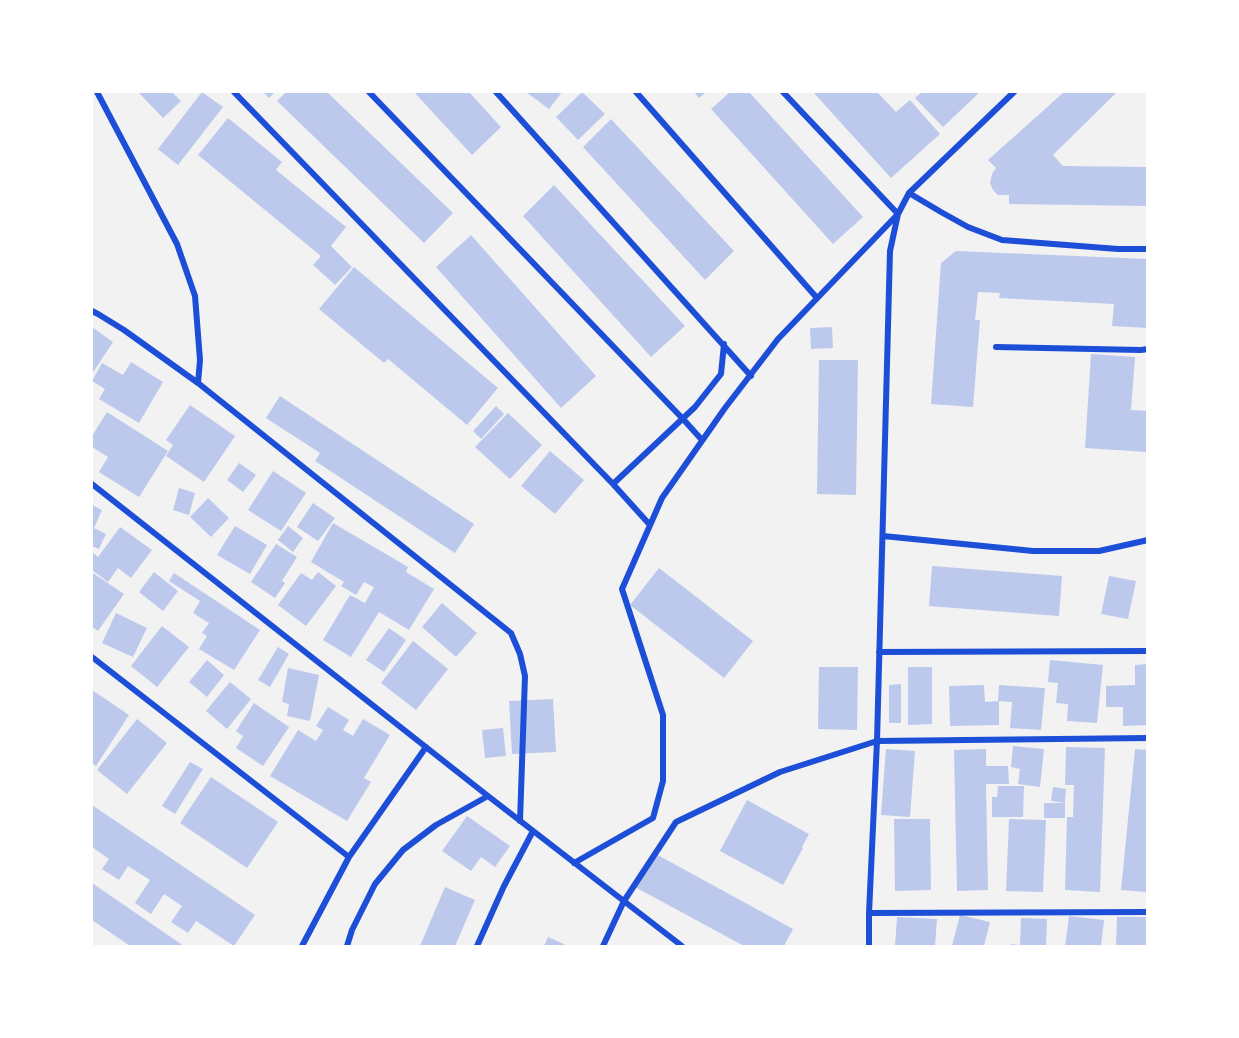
<!DOCTYPE html>
<style>
body{margin:0}
#map{position:relative;width:1239px;height:1038px;overflow:hidden;background:#f2f2f2;font-family:"IBM Plex Sans",sans-serif}
canvas{display:block}
.frame{position:absolute;inset:0;border:93px solid #fff;pointer-events:none}
</style>
<div id="map">
<canvas width="1239" height="1038"></canvas>
<div class="frame"></div>
</div>
<script>
const ctx = document.querySelector('canvas').getContext('2d');
ctx.lineJoin = 'round';
function paint(path, color) {
  ctx.fillStyle = color;
  ctx.fill(path, 'evenodd');
}
function shape(rows) {
  const path = new Path2D();
  for (const r of rows) {
    path.moveTo(r[0], r[1]);
    for (let i = 2; i < r.length; i += 2) path.lineTo(r[i], r[i + 1]);
  }
  return path;
}
function stroke(path, color, width, dash) {
  ctx.strokeStyle = color;
  ctx.lineWidth = width;
  ctx.lineCap = dash ? 'butt' : 'round';
  ctx.setLineDash(dash || []);
  ctx.stroke(path);
}
const building = shape([
 [140,92,172,92,181,101,163,118,139,93],
 [202,92,223,107,178,165,158,149],
 [263,92,275,92,269,98],
 [286,92,327,92,453,213,424,243,277,101],
 [414,92,469,92,501,127,472,155],
 [526,92,562,92,549,109],
 [582,92,605,114,578,140,556,117],
 [694,92,706,92,699,98],
 [730,92,749,92,863,217,833,244,711,109],
 [813,92,877,92,896,112,910,100,940,134,891,178],
 [922,92,980,92,943,127,915,98],
 [1064,92,1117,92,1053,155,1063,166,1148,167,1148,206,1009,204,1009,195,998,195,993,190,990,183,992,174,996,168,988,160],
 [228,118,282,162,276,170,346,227,331,246,352,267,335,285,313,265,321,256,198,155],
 [611,119,734,251,705,280,583,147],
 [554,185,685,326,651,357,523,216],
 [471,235,596,376,561,408,436,267],
 [956,251,1148,259,1148,328,1112,326,1114,304,999,298,1000,293,978,292,975,320,980,320,973,407,931,404,941,263],
 [354,267,498,388,467,425,388,359,384,363,319,309],
 [92,327,113,342,92,374],
 [832,327,833,348,811,349,810,328],
 [1091,354,1135,357,1131,410,1148,411,1147,452,1085,448],
 [819,360,858,360,856,495,817,494],
 [131,362,163,382,139,423,99,399,105,389,92,381,102,363,123,375],
 [280,396,474,524,455,553,315,461,320,453,266,418],
 [190,405,235,436,204,482,166,456,173,445,166,440],
 [496,406,504,414,481,439,473,431],
 [107,412,168,451,139,497,99,472,108,457,92,447,92,436],
 [508,413,542,445,510,479,475,447],
 [550,451,584,480,555,514,521,486],
 [239,463,256,475,243,492,227,480],
 [273,471,306,493,281,531,248,510],
 [179,488,195,493,189,515,173,510],
 [208,498,229,518,211,537,190,517],
 [313,503,335,518,318,541,297,527],
 [92,505,102,510,94,528,106,534,99,549,92,546],
 [333,523,408,567,406,572,434,589,409,630,379,612,351,657,323,640,350,595,365,603,374,587,364,582,356,595,341,586,344,582,311,562],
 [235,526,267,545,250,574,217,555],
 [288,526,303,538,293,552,278,540],
 [120,527,152,550,131,578,118,568,108,582,92,570,92,552,98,557],
 [276,544,297,557,282,581,285,583,275,598,251,582],
 [932,566,1062,576,1059,616,929,606],
 [659,568,753,641,724,678,630,605],
 [154,572,178,591,163,611,139,592],
 [318,572,336,586,306,626,278,605,301,573,312,580],
 [93,573,124,594,98,631,92,627],
 [174,573,260,630,234,670,199,649,207,636,202,633,209,623,193,613,200,601,169,581],
 [1109,576,1136,581,1128,619,1101,614],
 [442,603,477,633,456,657,422,627],
 [116,613,147,628,133,657,102,643],
 [162,626,189,647,157,687,131,666],
 [389,628,406,640,384,672,366,660],
 [413,641,448,669,416,710,381,683],
 [278,647,289,654,270,687,258,680],
 [207,660,224,675,207,697,189,682],
 [1050,660,1103,665,1097,723,1067,721,1068,704,1056,703,1058,683,1048,682],
 [1148,664,1148,725,1123,726,1123,707,1106,707,1106,686,1135,685,1135,665],
 [819,667,858,667,857,730,818,729],
 [908,667,932,667,932,724,908,725],
 [288,668,319,675,310,721,287,716,289,704,282,702],
 [230,682,251,699,227,729,206,711],
 [901,684,901,723,889,723,889,685],
 [984,685,985,702,999,701,999,725,950,726,949,686],
 [999,685,1045,688,1041,730,1010,728,1012,702,998,701],
 [92,690,129,715,96,766,92,763],
 [553,699,556,752,512,754,509,701],
 [254,703,289,727,263,766,236,748,243,736,236,731],
 [328,707,349,720,343,730,353,736,363,719,390,735,364,778,371,782,347,821,270,776,298,730,316,741,323,730,316,726],
 [137,719,167,743,127,794,97,770],
 [503,728,506,756,485,758,482,730],
 [1013,746,1044,749,1040,787,1018,784,1020,769,1011,767],
 [1066,747,1105,748,1100,892,1065,890,1067,817,1073,817,1074,785,1065,785],
 [886,749,915,751,910,817,881,815],
 [986,749,986,766,1008,766,1009,784,986,784,988,890,957,891,954,750],
 [1135,749,1148,750,1148,892,1121,890],
 [190,762,203,769,175,814,162,806],
 [211,777,278,822,247,868,180,823],
 [998,786,1024,786,1023,817,992,817,992,797,997,797],
 [1053,787,1066,789,1065,803,1051,801],
 [747,800,809,834,802,847,803,848,783,885,720,851],
 [1044,803,1065,803,1065,818,1044,818],
 [92,805,255,915,234,946,196,921,188,933,171,922,182,906,164,894,151,914,135,903,150,880,128,866,119,880,102,869,109,859,92,847],
 [467,816,510,846,495,867,481,857,471,871,442,851],
 [894,819,930,819,931,890,895,891],
 [1009,819,1046,820,1043,892,1006,891],
 [654,853,793,929,784,946,744,946,635,887],
 [92,883,184,946,130,946,92,920],
 [445,887,475,900,455,946,420,946],
 [960,915,990,922,984,946,952,946],
 [1069,916,1104,920,1101,946,1065,946],
 [897,917,937,919,935,946,895,946],
 [1117,917,1148,917,1148,946,1116,946],
 [1021,918,1047,919,1046,946,1011,946,1011,944,1020,945],
 [548,937,568,946,544,946]
]);
const minor = shape([
 [97,92,177,244,195,296,200,360,198,383],
 [234,92,613,484,650,525],
 [369,92,683,419,702,440],
 [496,92,751,376],
 [636,92,817,298],
 [909,193,941,212,968,227,1002,240,1118,249,1148,249],
 [92,311,98,314,124,330,198,383,511,633,520,654,525,676,520,821],
 [996,347,1141,350,1148,349],
 [92,484,488,796,682,946],
 [613,484,695,407,721,374,724,344],
 [883,536,1033,551,1099,551,1148,540],
 [879,652,1148,651],
 [92,657,349,857],
 [574,863,653,818,663,781,663,715,622,589,662,498,725,408,778,339,898,214,783,92],
 [869,913,1148,912],
 [302,946,349,857,426,747],
 [347,946,352,930,375,884,403,850,436,825,488,796],
 [477,946,504,886,533,831],
 [603,946,624,901,676,822,780,772,877,741,1148,738],
 [869,946,869,913,877,741,890,251,898,214,909,193,1014,92]
]);
paint(building, '#bdc9ec');
stroke(minor, '#1d4ed8', 6);
</script>
